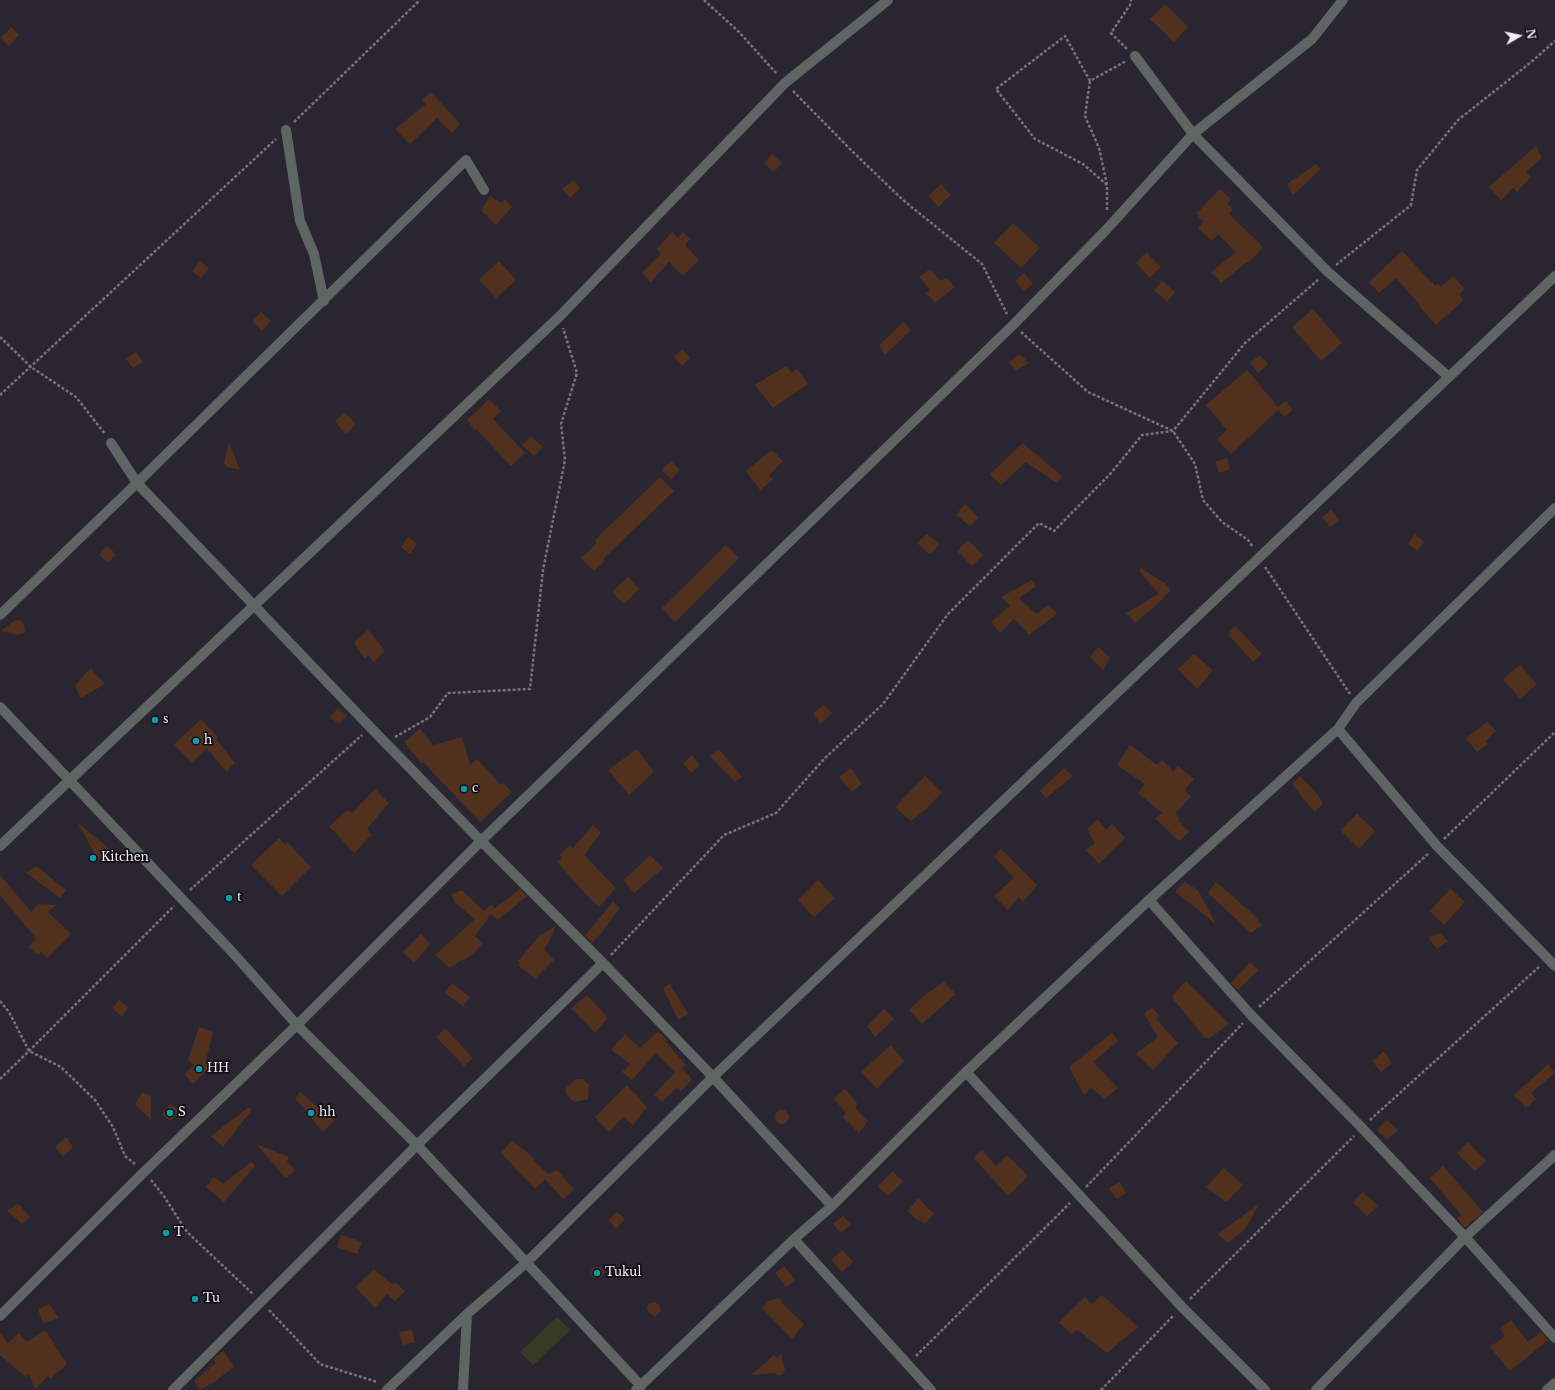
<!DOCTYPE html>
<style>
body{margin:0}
#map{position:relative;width:1555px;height:1390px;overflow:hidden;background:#2a2631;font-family:"Libre Baskerville",serif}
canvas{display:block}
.north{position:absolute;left:1499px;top:16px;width:40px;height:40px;-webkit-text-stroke:3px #121015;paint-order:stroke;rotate:81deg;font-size:11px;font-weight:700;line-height:16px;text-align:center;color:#f1eef6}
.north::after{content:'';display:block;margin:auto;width:14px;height:18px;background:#f1eef6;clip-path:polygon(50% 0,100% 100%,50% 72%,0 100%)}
</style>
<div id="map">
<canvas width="1555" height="1390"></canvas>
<div class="north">N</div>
</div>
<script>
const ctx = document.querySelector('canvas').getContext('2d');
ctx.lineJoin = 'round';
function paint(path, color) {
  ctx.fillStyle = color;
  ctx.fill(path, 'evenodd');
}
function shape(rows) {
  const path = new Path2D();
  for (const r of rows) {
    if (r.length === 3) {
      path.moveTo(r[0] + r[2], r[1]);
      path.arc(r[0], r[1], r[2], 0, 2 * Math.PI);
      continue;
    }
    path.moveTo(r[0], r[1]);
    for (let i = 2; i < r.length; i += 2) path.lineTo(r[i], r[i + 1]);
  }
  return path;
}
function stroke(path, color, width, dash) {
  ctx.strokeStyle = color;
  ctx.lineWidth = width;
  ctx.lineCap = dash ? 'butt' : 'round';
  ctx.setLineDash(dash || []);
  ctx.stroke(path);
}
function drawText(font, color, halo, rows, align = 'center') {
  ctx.font = font + ' "Libre Baskerville",serif';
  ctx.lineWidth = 3.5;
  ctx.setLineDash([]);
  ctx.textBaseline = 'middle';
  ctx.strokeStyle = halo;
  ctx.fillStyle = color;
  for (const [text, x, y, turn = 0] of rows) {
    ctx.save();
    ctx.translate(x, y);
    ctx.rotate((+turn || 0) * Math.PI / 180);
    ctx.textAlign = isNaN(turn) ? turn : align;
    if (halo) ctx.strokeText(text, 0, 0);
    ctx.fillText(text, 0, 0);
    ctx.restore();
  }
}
const green = shape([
 [557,1317,570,1330,533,1365,520,1352]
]);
const building = shape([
 [1165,4,1188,27,1174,42,1150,19],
 [11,27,19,35,9,46,1,38],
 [431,92,460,124,452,133,437,118,410,144,395,129,426,104,422,100],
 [1536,146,1542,158,1526,172,1531,177,1517,192,1513,188,1501,200,1489,187],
 [772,154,782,163,774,172,764,164],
 [1316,164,1321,169,1293,195,1287,184],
 [573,180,580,188,570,198,562,189],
 [941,184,951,195,938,207,928,196],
 [1220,189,1231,199,1227,204,1233,209,1229,214,1263,247,1248,263,1247,262,1221,283,1211,272,1236,252,1218,234,1212,241,1198,228,1204,222,1196,214],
 [490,196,501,203,505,199,512,207,496,225,481,210],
 [1013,223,1040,248,1021,268,994,243],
 [672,232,678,238,683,232,690,239,685,245,699,260,683,276,669,262,651,282,642,273,661,254,657,249],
 [1402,251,1435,286,1438,284,1441,287,1453,276,1465,289,1459,294,1464,300,1436,325,1419,306,1420,305,1396,278,1379,293,1369,282],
 [1146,252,1161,267,1150,278,1136,263],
 [200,261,209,268,201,278,192,271],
 [499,261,516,280,496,298,479,280],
 [930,269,941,281,946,278,955,287,935,303,926,293,930,290,919,277],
 [1024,273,1033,284,1024,291,1015,281],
 [1162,281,1175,292,1167,302,1154,290],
 [1313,309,1342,343,1321,361,1292,327],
 [261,312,271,321,262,331,252,321],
 [904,322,911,330,885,355,879,345],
 [682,349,690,358,682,366,674,357],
 [136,352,143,362,133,368,126,359],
 [1020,354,1029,363,1016,371,1009,362],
 [1260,355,1268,364,1258,373,1250,363],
 [786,366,792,373,797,369,808,384,773,408,755,385],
 [1247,370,1278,407,1286,401,1293,410,1284,417,1278,410,1231,454,1217,439,1227,430,1206,405],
 [489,399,501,411,493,419,525,453,511,466,476,429,474,430,467,419,474,414],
 [344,412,356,424,346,434,335,422],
 [531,436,543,447,534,456,522,445],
 [229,442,240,470,227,467,224,463],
 [1023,443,1062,476,1057,483,1026,462,1001,485,990,474],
 [772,450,783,461,769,475,773,480,760,490,746,471],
 [1227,458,1230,469,1219,473,1215,462],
 [671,461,680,470,671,479,662,470],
 [660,477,674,491,603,559,605,561,594,571,581,558,597,543,595,540],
 [965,504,979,518,970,526,956,515],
 [1331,510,1339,520,1330,527,1322,517],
 [927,534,940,544,930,554,917,543],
 [1415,534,1424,542,1417,551,1408,544],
 [408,537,417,544,410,554,401,547],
 [968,540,983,555,972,566,957,551],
 [726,545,739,558,675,622,662,608],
 [107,546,116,554,108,563,99,555],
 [1141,568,1166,584,1171,591,1163,597,1164,598,1135,623,1126,613,1159,594,1139,571],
 [628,577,639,589,624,604,612,592],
 [1032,580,1036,586,1019,598,1036,614,1049,605,1057,614,1029,635,1014,619,1000,633,991,622,1010,606,1001,597],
 [18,620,21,621,24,625,25,633,18,635,1,631,14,621],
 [1235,626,1262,654,1253,662,1228,634],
 [368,630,385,651,374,662,368,655,365,659,354,643],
 [1098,647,1110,657,1103,670,1090,657],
 [1194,654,1213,670,1197,689,1178,669],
 [1520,665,1537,684,1520,699,1503,679],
 [90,668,105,684,81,698,75,686],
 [824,705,832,713,820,724,813,713],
 [338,708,347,716,339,724,330,717],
 [201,719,218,737,216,739,235,763,226,772,207,748,192,763,174,745],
 [1487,722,1496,731,1486,741,1488,744,1477,752,1466,738],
 [420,729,433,745,462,737,470,765,477,759,501,785,503,783,512,792,480,822,423,762,422,764,404,742],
 [1130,745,1157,765,1162,760,1174,772,1178,766,1194,779,1185,790,1191,797,1175,813,1180,819,1178,820,1189,832,1179,841,1155,818,1162,813,1138,793,1145,784,1117,765],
 [637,749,654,772,629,795,608,770],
 [719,749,742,777,735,782,710,756],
 [692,755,700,765,691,773,683,763],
 [851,768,862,784,852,792,839,777],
 [1064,768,1073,776,1046,798,1040,791],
 [925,776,942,792,926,809,911,821,895,807],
 [1300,776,1318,795,1323,804,1314,812,1292,784],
 [375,789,389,803,367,829,372,834,354,853,329,826,348,810,352,813],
 [1357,814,1375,831,1359,849,1340,830],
 [1098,819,1106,830,1112,824,1125,838,1099,864,1086,850,1095,843,1087,829],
 [78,823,110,849,98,861,93,851],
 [593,825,601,833,584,855,616,888,599,907,592,901,557,862,562,858,559,855,570,845,573,848],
 [279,838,285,845,287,842,311,867,282,896,251,865],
 [1001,849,1037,885,1023,902,1019,897,1008,910,994,896,1014,878,994,856],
 [650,855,663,868,634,893,624,880],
 [36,866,66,890,60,898,26,873],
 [0,875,31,912,38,904,56,905,48,912,71,934,47,958,41,952,38,955,28,947,36,938,0,895],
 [818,880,835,898,814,917,798,900],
 [1184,882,1198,890,1216,924,1175,892],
 [1216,882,1253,914,1262,925,1251,933,1208,893],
 [520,889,527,896,498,920,491,914,475,936,483,943,473,954,464,960,463,959,450,968,435,955,475,919,455,903,451,894,462,890,484,911,491,905,495,908],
 [1450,889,1465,902,1444,925,1430,911],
 [613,902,620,908,603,931,592,943,585,935],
 [556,926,549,942,544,949,554,960,535,979,518,965,520,963,518,961,540,935],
 [1441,933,1448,941,1437,949,1428,937],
 [421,934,430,944,414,963,403,952],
 [1250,962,1259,970,1238,990,1231,983],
 [1186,981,1229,1024,1210,1038,1205,1038,1173,999,1173,995],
 [944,982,956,994,922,1024,909,1010,926,994],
 [452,983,470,997,463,1006,444,993],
 [670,984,688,1014,678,1020,663,988],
 [587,995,608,1018,595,1033,571,1008],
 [119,1000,128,1007,122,1017,112,1008],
 [1152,1008,1160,1016,1156,1019,1178,1043,1153,1070,1136,1054,1158,1037,1144,1014],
 [884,1009,894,1019,875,1037,867,1026],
 [199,1027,213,1032,206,1060,212,1065,193,1084,185,1074,194,1065,188,1060],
 [445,1028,473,1058,464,1066,436,1037],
 [656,1033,661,1033,667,1040,665,1041,686,1065,682,1068,692,1079,681,1091,677,1087,662,1102,654,1095,675,1072,656,1053,632,1080,622,1072,630,1064,611,1050,625,1034,640,1048],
 [1112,1033,1118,1041,1093,1062,1118,1088,1105,1099,1091,1088,1084,1095,1069,1067],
 [891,1045,904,1061,877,1089,861,1072],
 [1384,1051,1392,1063,1381,1072,1372,1061],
 [1548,1064,1555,1073,1531,1093,1536,1099,1526,1108,1514,1095],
 [576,1079,583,1079,589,1085,588,1099,574,1102,566,1094,566,1088],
 [627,1085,647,1107,633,1125,623,1117,609,1132,595,1117],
 [845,1089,857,1103,856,1109,868,1121,859,1133,843,1117,846,1113,834,1099],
 [142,1092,151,1096,151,1119,135,1105],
 [300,1092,325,1114,327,1112,335,1120,323,1132,295,1098],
 [170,1104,179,1111,171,1121,162,1115],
 [249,1107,252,1110,223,1147,211,1136],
 [782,1117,7],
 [1387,1120,1398,1130,1387,1140,1377,1130],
 [66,1137,73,1147,63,1157,55,1147],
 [512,1140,535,1159,533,1160,548,1174,557,1170,574,1189,563,1199,545,1179,535,1189,501,1153],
 [1468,1142,1486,1161,1475,1171,1457,1153],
 [256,1144,289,1157,287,1162,295,1170,286,1178],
 [982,1150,996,1166,1007,1155,1028,1176,1008,1196,974,1158],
 [251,1162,255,1166,224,1202,206,1187,214,1177,223,1184],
 [1443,1166,1483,1212,1465,1228,1457,1218,1461,1215,1430,1178],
 [1224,1168,1243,1185,1226,1202,1206,1187],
 [893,1171,903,1182,888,1196,878,1186],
 [1120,1182,1126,1193,1117,1199,1109,1188],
 [1363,1192,1378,1206,1367,1216,1353,1202],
 [918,1198,934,1214,926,1223,917,1220,908,1211],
 [18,1203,30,1217,22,1224,7,1211],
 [1260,1203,1245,1229,1228,1243,1218,1234],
 [617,1212,625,1219,616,1229,608,1220],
 [843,1216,851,1224,841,1233,833,1224],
 [341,1235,362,1242,357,1254,337,1247],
 [842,1250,853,1262,842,1272,831,1260],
 [784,1266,795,1280,786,1287,775,1273],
 [597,1267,600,1267,604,1271,603,1275,599,1278,593,1278,591,1273,592,1268],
 [374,1269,393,1285,395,1282,405,1291,395,1301,387,1294,375,1308,355,1287],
 [1102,1295,1138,1327,1107,1353,1078,1330,1072,1334,1059,1322,1085,1297,1092,1304],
 [780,1298,782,1303,804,1324,792,1339,762,1308,769,1301],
 [655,1302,659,1305,661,1311,655,1317,648,1311,647,1307,649,1303],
 [49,1304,59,1318,43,1324,38,1309],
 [1511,1320,1528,1342,1541,1332,1548,1340,1510,1371,1490,1347,1505,1336,1500,1329],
 [45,1330,67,1364,50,1379,48,1376,35,1389,29,1374,26,1377,0,1355,0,1333,8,1343,19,1333,27,1342],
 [412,1330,415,1342,403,1345,399,1332],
 [223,1351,234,1367,214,1382,200,1390,194,1381,216,1363,213,1359],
 [781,1354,785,1371,782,1375,777,1375,774,1373,751,1375,774,1355,777,1358]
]);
const path = shape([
 [704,0,739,32,777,74],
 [1127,49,1111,33,1130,5,1131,0],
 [1090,81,1085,116,1099,148,1107,185],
 [793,91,852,151,903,200,982,264,1007,314],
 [294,122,420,0],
 [1107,210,1107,185,1083,164,1035,139,996,89,1065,36,1090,81,1126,61],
 [1336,265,1411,205,1417,170,1458,120,1530,63,1555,41],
 [1021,332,1088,392,1173,431,1195,464,1203,500,1222,522,1248,540,1253,547],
 [0,337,31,367,76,397,105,434],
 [0,395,276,139],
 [1265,567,1350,694],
 [395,737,430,717,448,693,530,689,543,570,565,460,561,424,577,373,563,328],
 [1444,839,1555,732],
 [190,890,362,735],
 [611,955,724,835,776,813,824,759,883,704,948,614,1039,523,1054,531,1111,473,1142,435,1173,431,1245,343,1318,280],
 [0,1001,9,1012,29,1051,61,1067,95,1100,113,1127,125,1156,135,1164],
 [1259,1007,1429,853],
 [0,1079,29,1051,174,906],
 [1370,1120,1540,966],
 [151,1180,163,1195,187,1232,253,1294],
 [1086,1187,1243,1023],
 [1190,1299,1354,1136],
 [269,1310,320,1364,377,1382],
 [916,1356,1070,1203],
 [1101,1390,1174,1315]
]);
const minor = shape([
 [1135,56,1193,134,1328,272,1449,377],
 [286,130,300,221,314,254,324,301],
 [111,443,137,483,371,728,481,841,603,963,713,1077,832,1206],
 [0,615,137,483,466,160,484,190],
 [0,707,234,954,297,1025,417,1145,641,1386],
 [1338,729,1437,846,1555,966],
 [0,846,560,316,785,83,888,0],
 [1149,900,1251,1015,1362,1128,1465,1237,1555,1338],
 [966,1072,1182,1307,1265,1390],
 [0,1316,144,1172,297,1025,481,841,1013,325,1106,230,1193,134,1312,39,1343,0],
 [173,1390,417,1145,603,963],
 [387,1390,467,1314,526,1263,713,1077,1555,276],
 [463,1390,467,1314],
 [636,1390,794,1239],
 [931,1390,794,1239,832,1206,966,1072,1149,900,1338,729,1356,703,1555,508],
 [1316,1390,1465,1237,1555,1155],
 [1547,1390,1555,1383]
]);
const markers = [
 [155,720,4,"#0f9aa8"],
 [196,741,4,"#0f9aa8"],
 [464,789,4,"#0f9aa8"],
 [93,858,4,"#0f9aa8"],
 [229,898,4,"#0f9aa8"],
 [199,1069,4,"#0f9aa8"],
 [170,1113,4,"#0f9aa8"],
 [311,1113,4,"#0f9aa8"],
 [166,1233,4,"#0f9aa8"],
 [597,1273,4,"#0f9aa8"],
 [195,1299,4,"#0f9aa8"]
];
const poiNames = [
 ["s",163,720],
 ["h",204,741],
 ["c",472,789],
 ["Kitchen",101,858],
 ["t",237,898],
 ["HH",207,1069],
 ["S",178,1113],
 ["hh",319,1113],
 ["T",174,1233],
 ["Tukul",605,1273],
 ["Tu",203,1299]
];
paint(green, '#373b23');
paint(building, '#52301e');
stroke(path, '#77737d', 2.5, [3, 2]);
stroke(minor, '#5e6563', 10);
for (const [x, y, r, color] of markers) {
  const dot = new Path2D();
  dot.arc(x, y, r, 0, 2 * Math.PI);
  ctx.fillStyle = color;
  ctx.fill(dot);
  stroke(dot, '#121015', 1.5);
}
drawText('12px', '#f1eef6', '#121015', poiNames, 'left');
</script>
